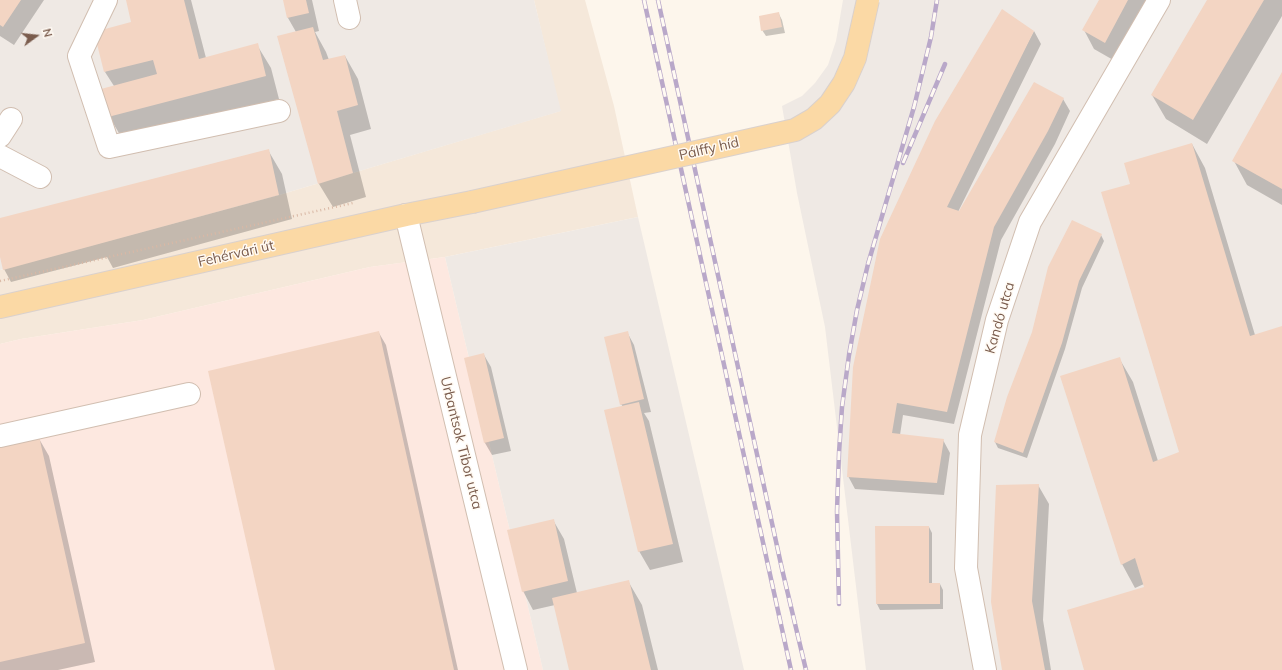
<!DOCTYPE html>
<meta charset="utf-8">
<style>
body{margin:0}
#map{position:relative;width:1282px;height:670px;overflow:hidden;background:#fdf6ec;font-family:Mulish,sans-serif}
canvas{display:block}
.north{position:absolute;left:16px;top:16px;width:40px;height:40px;-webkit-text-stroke:3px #fffaf3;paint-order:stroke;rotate:75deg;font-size:11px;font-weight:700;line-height:16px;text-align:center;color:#7a5c4d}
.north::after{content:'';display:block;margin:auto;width:14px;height:18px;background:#7a5c4d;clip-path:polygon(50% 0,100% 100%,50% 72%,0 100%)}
</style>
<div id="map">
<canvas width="1282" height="670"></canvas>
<div class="north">N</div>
</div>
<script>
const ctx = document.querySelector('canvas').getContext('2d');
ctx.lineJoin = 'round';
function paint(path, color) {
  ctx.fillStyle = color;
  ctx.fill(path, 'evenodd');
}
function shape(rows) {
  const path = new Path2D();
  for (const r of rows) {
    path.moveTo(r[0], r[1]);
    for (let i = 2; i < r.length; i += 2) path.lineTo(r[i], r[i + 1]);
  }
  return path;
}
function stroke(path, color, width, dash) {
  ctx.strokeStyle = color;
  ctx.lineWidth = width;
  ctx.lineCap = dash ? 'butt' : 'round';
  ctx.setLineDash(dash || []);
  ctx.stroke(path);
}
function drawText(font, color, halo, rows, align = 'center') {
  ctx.font = font + ' Mulish,sans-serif';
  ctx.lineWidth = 3;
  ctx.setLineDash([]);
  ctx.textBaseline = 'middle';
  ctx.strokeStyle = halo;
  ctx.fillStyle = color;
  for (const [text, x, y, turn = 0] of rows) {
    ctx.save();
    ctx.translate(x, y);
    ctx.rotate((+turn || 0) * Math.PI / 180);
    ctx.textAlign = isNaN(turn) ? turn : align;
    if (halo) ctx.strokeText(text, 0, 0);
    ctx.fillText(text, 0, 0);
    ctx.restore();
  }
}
const residential = shape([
 [534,0,585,0,614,106,638,217,445,257,370,267,143,320,21,339,0,344,0,270,279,195,560,111]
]);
const commercial = shape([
 [445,257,543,670,0,670,0,344,21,339,143,320,370,267]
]);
const industrial = shape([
 [0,0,534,0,561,111,279,195,0,270],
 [843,0,1282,0,1282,670,866,670,825,327,797,193,782,106,802,96,815,83,828,65,836,41],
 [638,217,744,670,543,670,445,257]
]);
const shadow = shape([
 [0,0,44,0,14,45,0,36],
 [127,0,191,0,206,58,257,45,271,68,279,99,123,140,109,116,114,86,105,72,133,23],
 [284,0,312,0,319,31,315,32,326,52,329,60,345,56,358,79,371,129,350,135,366,197,333,207,319,184,278,37,296,32,288,18],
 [1100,0,1149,0,1115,61,1094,49,1084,30],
 [1208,0,1282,0,1282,16,1207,144,1166,119,1152,95],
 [779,14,782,20,785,33,766,36,762,30],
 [1034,31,1041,44,958,212,960,212,1063,99,1070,111,1055,144,1001,240,954,424,903,415,900,435,943,440,950,453,944,495,855,489,848,476,854,368],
 [1282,74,1282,205,1247,185,1234,161],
 [1192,144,1205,168,1255,335,1282,328,1282,670,1085,670,1146,587,1144,584,1135,588,1122,564,1119,358,1133,382,1158,461,1180,453,1131,185],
 [268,150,282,174,292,219,113,268,107,257,11,282,4,269,0,253,0,219],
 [1101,235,1104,241,1082,288,1065,349,1027,458,998,448,995,442,1033,332],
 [627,332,634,345,651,412,644,413,649,421,683,562,650,570,639,551,623,407,621,404],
 [379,333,386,345,458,670,276,670],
 [484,355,491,367,511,451,492,455,485,443],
 [38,437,49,456,95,662,58,670,0,670,0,446],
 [1038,485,1049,504,1043,620,1051,670,1003,670],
 [553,520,564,539,577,593,628,581,642,605,658,670,570,670,555,605,533,610,523,591],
 [929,527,932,533,932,584,940,584,943,590,943,609,880,610,877,604]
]);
const building = shape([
 [0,0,21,0,3,27,0,25],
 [126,0,184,0,199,59,258,43,266,76,108,117,101,89,157,74,153,60,104,72,94,32,131,22],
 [283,0,306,0,309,13,287,18],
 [1099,0,1128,0,1105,43,1082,30],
 [1207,0,1264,0,1193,120,1151,95],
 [1002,9,1034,31,947,207,959,211,1034,82,1064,98,1048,131,994,227,947,412,897,403,892,433,944,439,937,483,847,477,853,367,880,239,935,121],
 [779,12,782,27,761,31,759,16],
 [313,27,323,60,345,55,358,105,337,111,353,173,318,184,277,36],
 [1282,72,1282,189,1232,161],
 [1192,143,1250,336,1282,326,1282,670,1084,670,1067,610,1144,587,1135,558,1121,565,1060,376,1120,357,1153,462,1179,452,1101,192,1130,184,1124,163],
 [269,149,279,195,3,270,0,257,0,218],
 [1072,220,1102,234,1079,281,1062,343,1023,453,994,442,1007,397,1032,332,1048,267],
 [379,331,454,670,275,670,208,371],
 [628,331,644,399,620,405,604,337],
 [484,353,504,438,484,443,464,358],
 [639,402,673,544,638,552,604,410],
 [39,436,85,643,0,662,0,445],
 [1039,484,1032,601,1045,670,1002,670,991,602,996,485],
 [554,519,568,581,522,592,507,530],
 [875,526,929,526,929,583,940,583,940,604,876,604],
 [629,580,651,670,569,670,552,598]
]);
const path = shape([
 [0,281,353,203]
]);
const minor = shape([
 [106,0,79,56,109,147,279,111],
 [345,0,349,18],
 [0,136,11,119],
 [0,156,40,177],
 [406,215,516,670],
 [0,436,189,394],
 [985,670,966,568,970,435,997,320,1030,222,1159,0]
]);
const major = shape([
 [0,307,406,215,472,202]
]);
const rail = shape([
 [644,0,791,670],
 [658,0,782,569,806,670],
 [903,163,945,64],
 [839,604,837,511,839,453,842,407,849,355,857,310,868,264,914,107,931,37,937,0]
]);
const majorBridge = shape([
 [472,202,795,130,814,119,830,104,844,83,855,58,868,0]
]);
const streetNames = [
 ["Pálffy híd",709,149,-13],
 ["Fehérvári út",236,254,-13],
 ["Kandó utca",1000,318,-74],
 ["Urbantsok Tibor utca",461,443,76]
];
paint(residential, '#f5e8da');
paint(commercial, '#fde8e0');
paint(industrial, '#efe9e4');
paint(shadow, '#0003');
paint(building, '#f3d5c3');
stroke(minor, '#d1beb0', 24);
stroke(major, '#dad1cd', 24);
stroke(path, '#d9b8a5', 2.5, [1, 3]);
stroke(minor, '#fff', 22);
stroke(major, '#fbd9a5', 22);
stroke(rail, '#b9a8c9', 4.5);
stroke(rail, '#fffaf3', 3, [9]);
stroke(majorBridge, '#dad1cd', 24, []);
stroke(majorBridge, '#fbd9a5', 22);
drawText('14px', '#7a5c4d', '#fffaf3', streetNames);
</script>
